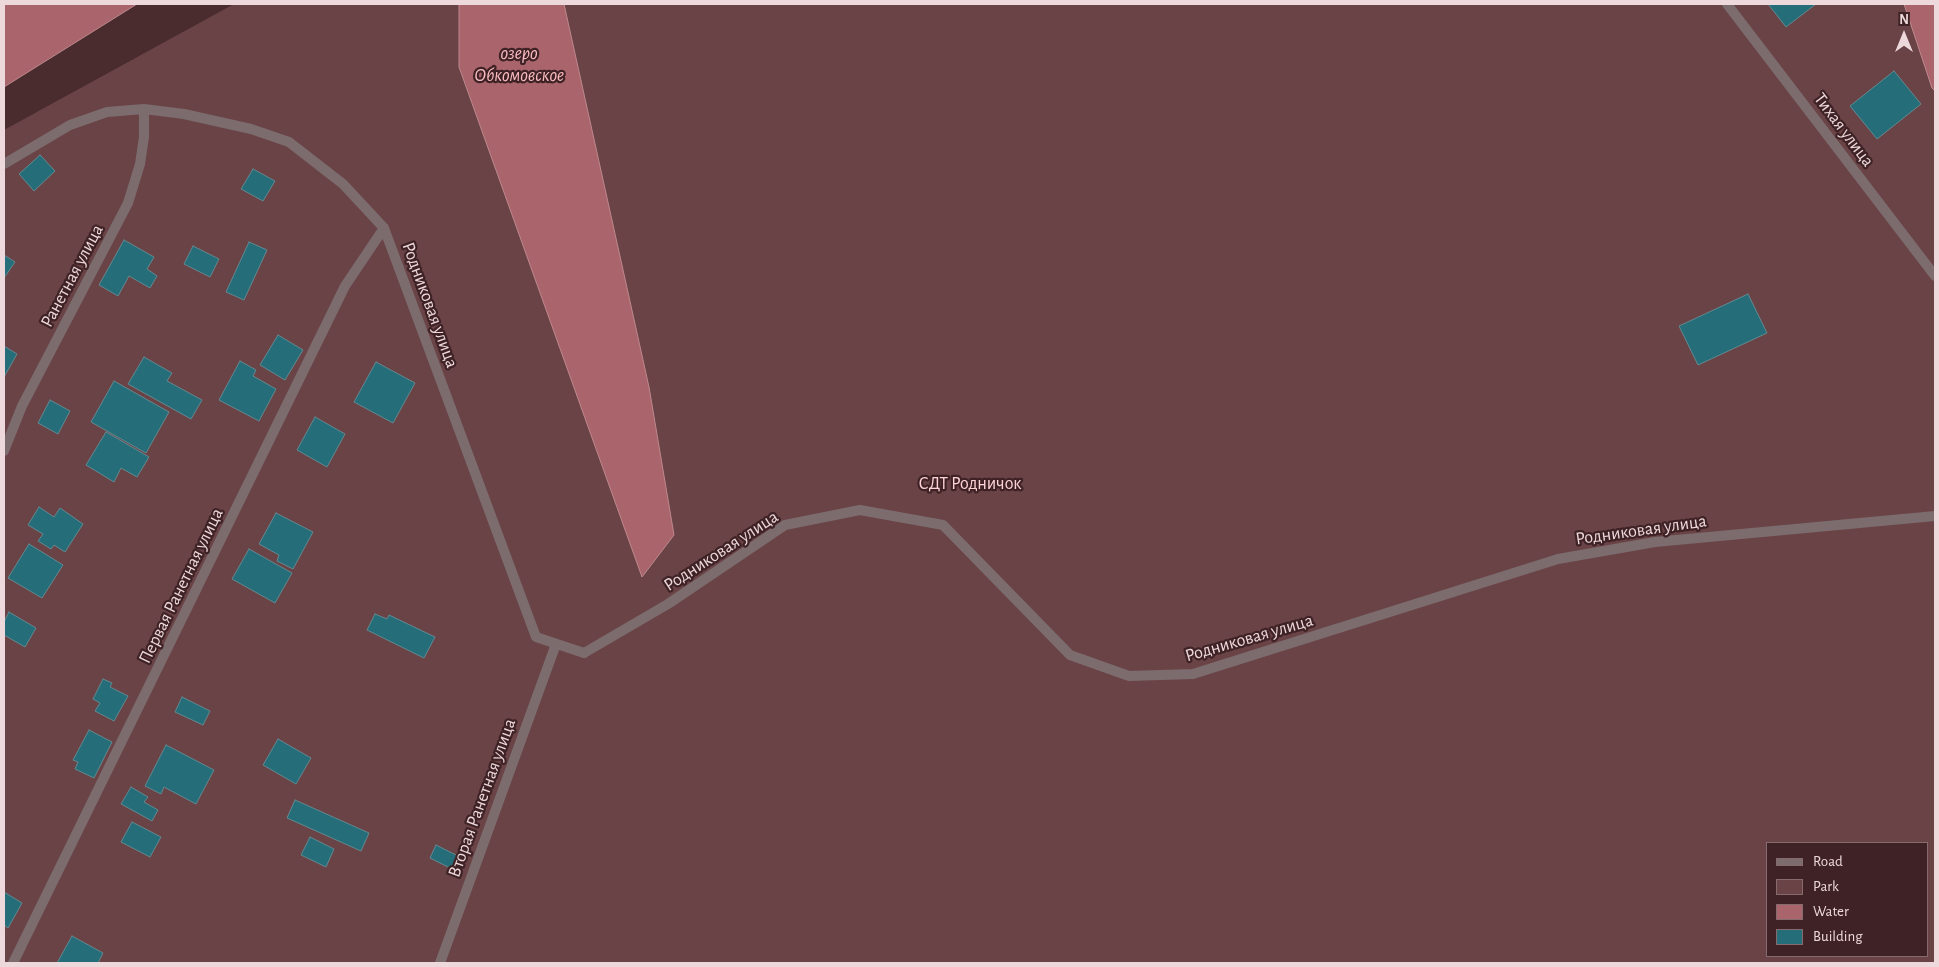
<!DOCTYPE html>
<meta charset="utf-8">
<style>
body{margin:0}
#map{position:relative;width:1939px;height:967px;overflow:hidden;background:#4a2c2f;font-family:"Alegreya Sans",sans-serif}
canvas{display:block}
.frame{position:absolute;inset:0;border:5px solid #edd9db;pointer-events:none}
.legend{position:absolute;left:1766px;top:842px;width:162px;height:115px;box-sizing:border-box;background:#3f2225;border:1px solid #856b6e;margin:0;padding:6px 9px;list-style:none;font-size:15px;color:#edd9db}
.legend li{display:flex;align-items:center;gap:10px;height:25px}
.legend b{width:25px;border:1px solid #856b6e}
.north{position:absolute;left:1879px;top:10px;width:50px;height:50px;-webkit-text-stroke:4px #3f2225;paint-order:stroke;rotate:0deg;font-size:14px;font-weight:700;line-height:20px;text-align:center;color:#edd9db}
.north::after{content:'';display:block;margin:auto;width:18px;height:22px;background:#edd9db;clip-path:polygon(50% 0,100% 100%,50% 72%,0 100%)}
</style>
<div id="map">
<canvas width="1939" height="967"></canvas>
<div class="frame"></div>
<ul class="legend">
<li><b style="height:6px;background:#7c6c6d"></b>Road</li>
<li><b style="height:14px;background:#6a4346"></b>Park</li>
<li><b style="height:14px;background:#aa656c"></b>Water</li>
<li><b style="height:14px;background:#256d79"></b>Building</li>
</ul>
<div class="north">N</div>
</div>
<script>
const ctx = document.querySelector('canvas').getContext('2d');
ctx.lineJoin = 'round';
function paint(path, color) {
  ctx.fillStyle = color;
  ctx.fill(path, 'evenodd');
}
function shape(rows) {
  const path = new Path2D();
  for (const r of rows) {
    path.moveTo(r[0], r[1]);
    for (let i = 2; i < r.length; i += 2) path.lineTo(r[i], r[i + 1]);
  }
  return path;
}
function stroke(path, color, width, dash) {
  ctx.strokeStyle = color;
  ctx.lineWidth = width;
  ctx.lineCap = dash ? 'butt' : 'round';
  ctx.setLineDash(dash || []);
  ctx.stroke(path);
}
function drawText(font, color, halo, rows, align = 'center') {
  ctx.font = font + ' "Alegreya Sans",sans-serif';
  ctx.lineWidth = 4.5;
  ctx.setLineDash([]);
  ctx.textBaseline = 'middle';
  ctx.strokeStyle = halo;
  ctx.fillStyle = color;
  for (const [text, x, y, turn = 0] of rows) {
    ctx.save();
    ctx.translate(x, y);
    ctx.rotate((+turn || 0) * Math.PI / 180);
    ctx.textAlign = isNaN(turn) ? turn : align;
    if (halo) ctx.strokeText(text, 0, 0);
    ctx.fillText(text, 0, 0);
    ctx.restore();
  }
}
const green = shape([
 [234,4,1935,4,1935,963,4,963,4,130],
 [1768,843,1928,843,1928,956,1768,956]
]);
const water = shape([
 [4,4,137,4,4,87,4,4],
 [459,4,564,4,649,387,674,535,642,577,459,67,459,4],
 [1904,4,1935,4,1935,91,1932,88,1904,4]
]);
const building = shape([
 [1768,4,1816,4,1786,27,1768,4],
 [1894,71,1921,104,1877,139,1850,106,1894,71],
 [40,155,55,171,34,191,19,174,40,155],
 [253,169,275,181,263,201,241,189,253,169],
 [124,240,154,257,147,269,157,276,150,288,129,276,118,296,99,285,124,240],
 [249,242,267,250,244,300,226,292,249,242],
 [193,246,219,259,210,277,184,264,193,246],
 [4,255,15,262,4,278,4,255],
 [1748,294,1767,333,1698,365,1679,326,1748,294],
 [278,335,303,350,285,380,260,365,278,335],
 [4,346,17,354,4,377,4,346],
 [144,357,172,373,167,381,202,400,191,419,128,384,144,357],
 [240,361,256,370,253,376,276,389,259,421,219,400,240,361],
 [376,362,415,383,393,423,354,402,376,362],
 [114,381,169,412,146,453,91,422,114,381],
 [50,400,70,411,58,434,38,423,50,400],
 [315,417,345,434,327,467,297,450,315,417],
 [106,432,149,457,137,477,121,468,114,482,86,465,106,432],
 [39,507,54,517,60,508,83,524,65,552,54,545,51,549,38,541,43,534,28,525,39,507],
 [276,513,313,532,293,569,277,561,279,555,259,544,276,513],
 [29,544,63,565,42,598,8,578,29,544],
 [249,549,292,573,275,603,232,579,249,549],
 [9,612,36,628,25,647,4,635,4,622,9,612],
 [375,614,387,619,389,615,435,637,424,658,367,630,375,614],
 [103,679,112,683,110,687,128,696,114,721,95,711,100,703,93,699,103,679],
 [182,697,210,711,203,725,175,712,182,697],
 [89,730,112,742,94,778,75,769,78,762,73,760,89,730],
 [278,739,311,758,296,784,263,765,278,739],
 [166,745,214,770,196,804,164,787,161,794,145,786,166,745],
 [131,787,148,797,144,802,158,810,152,821,121,804,131,787],
 [295,800,369,833,361,851,287,818,295,800],
 [132,822,161,837,150,857,121,842,132,822],
 [310,837,334,849,326,867,301,855,310,837],
 [436,845,458,856,452,869,430,858,436,845],
 [4,892,22,903,8,928,4,925,4,892],
 [72,936,103,953,98,963,57,963,72,936]
]);
const service = shape([
 [1727,4,1935,276]
]);
const minor = shape([
 [4,164,70,125,107,112,144,109,184,114,251,129,289,142,343,184,384,228,536,637,584,653],
 [4,451,22,406,128,203,140,164,144,137,144,109],
 [13,963,345,286,384,228],
 [440,963,556,644]
]);
const tertiary = shape([
 [584,653,668,604,785,525,860,510,943,525,1070,655,1129,676,1193,674,1558,559,1655,542,1935,516]
]);
const streetNames = [
 ["Тихая улица",1844,130,53],
 ["Ранетная улица",72,276,-62],
 ["Родниковая улица",430,305,70],
 ["Родниковая улица",1641,530,-8],
 ["Родниковая улица",721,551,-33],
 ["Первая Ранетная улица",181,586,-64],
 ["Родниковая улица",1249,638,-16],
 ["Вторая Ранетная улица",482,798,-70]
];
const parkNames = [
 ["СДТ Родничок",970,484]
];
const waterNames = [
 ["озеро",519,53],
 ["Обкомовское",519,75]
];
paint(green, '#6a4346');
paint(water, '#aa656c');
stroke(water, '#be888d', 1);
paint(building, '#256d79');
stroke(building, '#638990', 1);
stroke(service, '#7c6c6d', 10);
stroke(minor, '#7c6c6d', 10);
stroke(tertiary, '#7c6c6d', 10);
drawText('18px', '#edd9db', '#3f2225', streetNames);
drawText('18px', '#fcd2d5', '#3f2225', parkNames);
drawText('italic 19px', '#fbbdc2', '#3f2225', waterNames);
</script>
